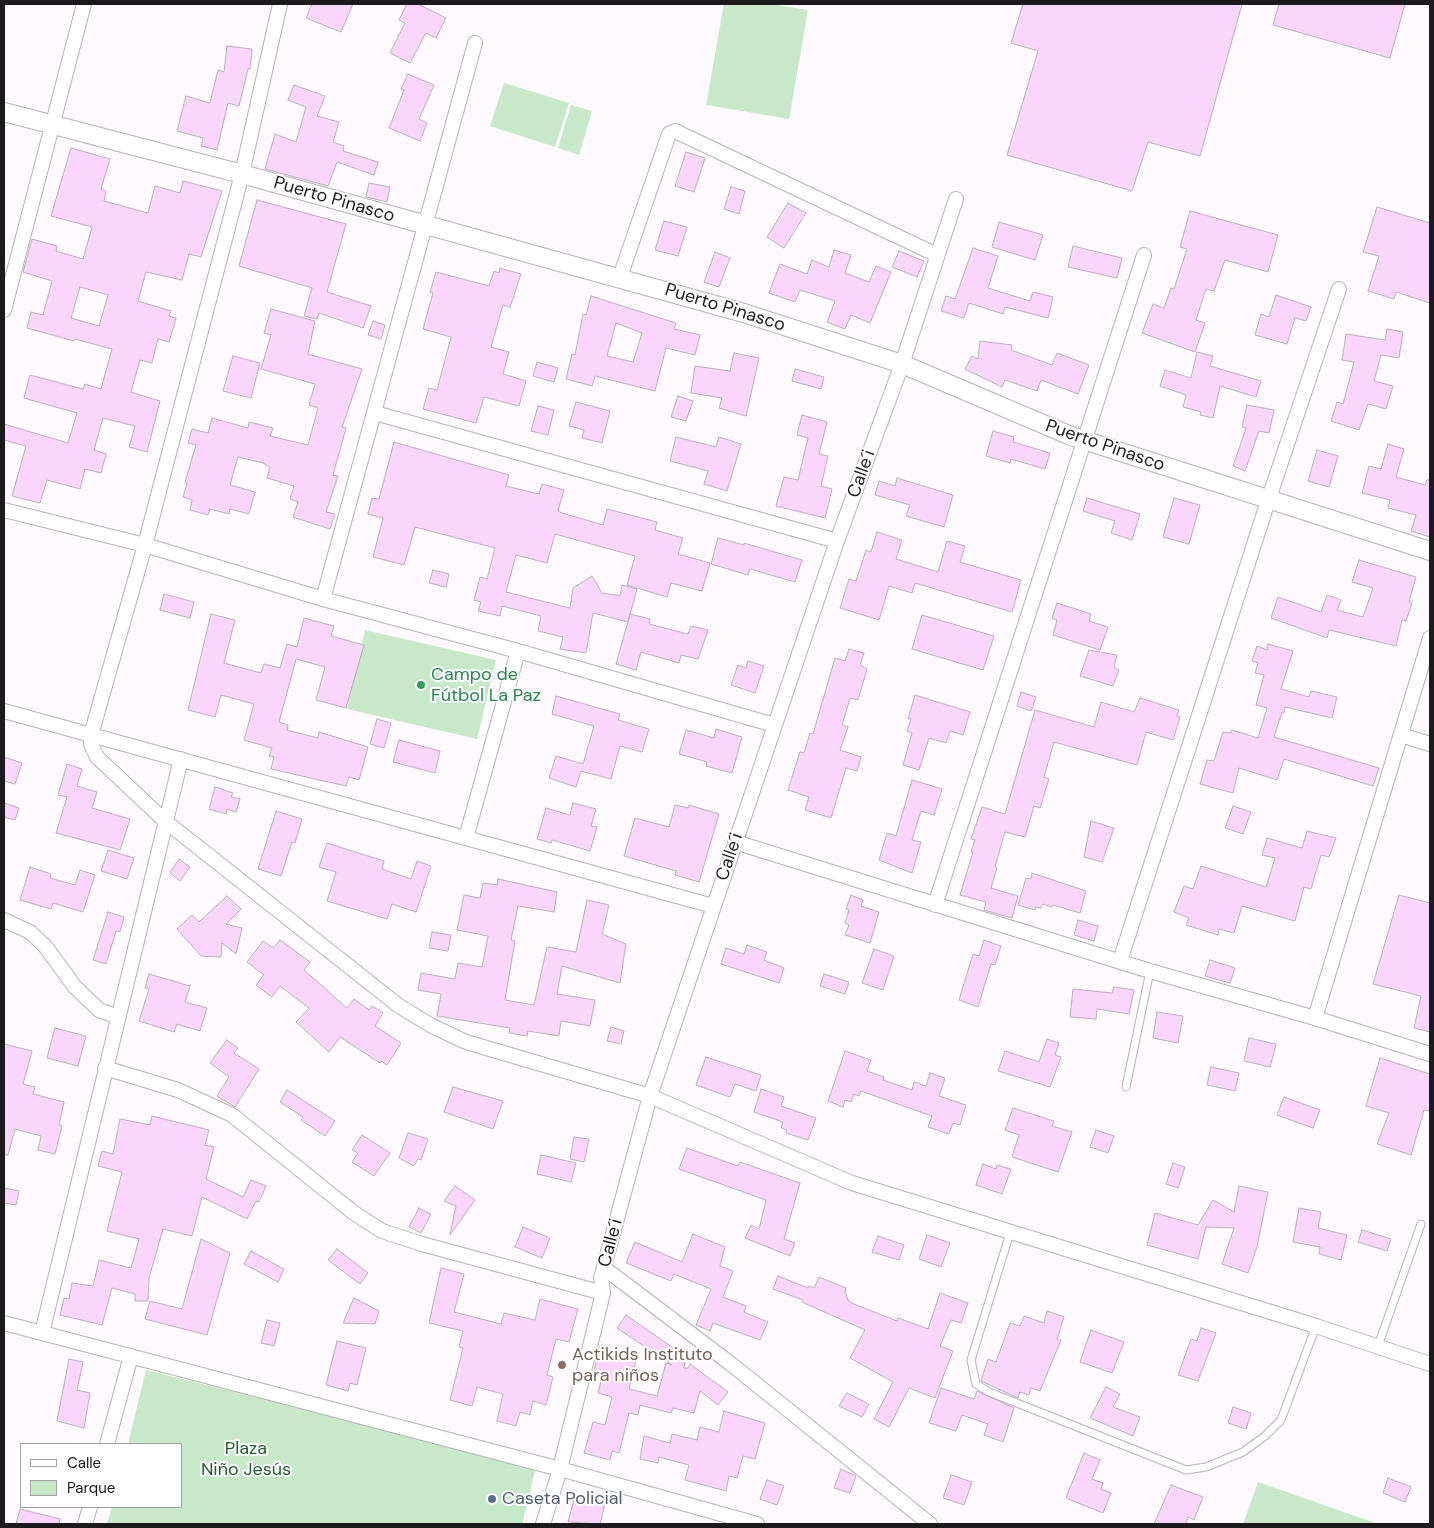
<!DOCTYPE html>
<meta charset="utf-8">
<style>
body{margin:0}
#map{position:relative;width:1434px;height:1528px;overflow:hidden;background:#fdf9fd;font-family:"DM Sans",sans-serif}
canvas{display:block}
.frame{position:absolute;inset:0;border:5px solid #1c1a1c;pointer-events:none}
.legend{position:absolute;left:20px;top:1443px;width:162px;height:65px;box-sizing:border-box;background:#fff;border:1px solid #a4a3a4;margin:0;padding:6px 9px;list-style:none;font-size:15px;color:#1c1a1c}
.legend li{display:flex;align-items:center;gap:10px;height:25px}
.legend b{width:25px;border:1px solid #a4a3a4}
</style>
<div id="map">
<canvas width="1434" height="1528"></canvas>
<div class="frame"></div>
<ul class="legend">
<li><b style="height:6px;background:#fff"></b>Calle</li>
<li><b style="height:14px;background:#c8e8ca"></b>Parque</li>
</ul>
</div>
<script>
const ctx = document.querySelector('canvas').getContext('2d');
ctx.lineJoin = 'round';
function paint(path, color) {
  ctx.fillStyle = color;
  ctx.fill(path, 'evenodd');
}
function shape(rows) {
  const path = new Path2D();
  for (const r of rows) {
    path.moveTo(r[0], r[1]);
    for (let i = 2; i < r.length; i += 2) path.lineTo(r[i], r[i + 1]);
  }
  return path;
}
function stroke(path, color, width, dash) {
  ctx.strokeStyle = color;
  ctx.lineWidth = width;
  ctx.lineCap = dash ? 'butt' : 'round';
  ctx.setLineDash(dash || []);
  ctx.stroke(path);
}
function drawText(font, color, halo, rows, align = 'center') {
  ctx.font = font + ' "DM Sans",sans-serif';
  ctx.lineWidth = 4;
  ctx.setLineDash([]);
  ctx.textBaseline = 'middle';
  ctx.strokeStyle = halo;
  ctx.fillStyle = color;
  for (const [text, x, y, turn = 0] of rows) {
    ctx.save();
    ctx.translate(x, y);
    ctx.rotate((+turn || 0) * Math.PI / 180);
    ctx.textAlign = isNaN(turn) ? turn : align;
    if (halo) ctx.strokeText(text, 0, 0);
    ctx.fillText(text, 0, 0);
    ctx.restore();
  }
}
const green = shape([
 [724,4,770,4,808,10,789,119,706,105],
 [504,83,569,103,555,147,490,126],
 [571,105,592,111,579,155,558,148],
 [365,630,496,660,477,739,347,709],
 [146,1370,536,1467,522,1524,107,1524,112,1507,181,1507,181,1444,128,1444],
 [1258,1482,1378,1524,1243,1524]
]);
const building = shape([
 [312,4,353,4,341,32,306,18,312,4],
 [407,4,418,4,446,18,436,38,426,33,410,63,390,53,405,23,399,20,407,4],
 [1023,4,1242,4,1200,156,1148,142,1132,191,1007,155,1038,51,1011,43,1023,4],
 [1279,4,1405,4,1390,58,1273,25,1279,4],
 [227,46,252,49,250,69,248,69,239,106,228,103,217,150,201,146,203,138,177,131,186,96,210,103,218,70,224,72,227,46],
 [408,74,434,85,419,119,427,123,420,141,389,128,404,90,401,89,408,74],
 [294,85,325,96,317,116,339,122,333,142,344,146,343,151,378,162,374,175,337,162,328,186,265,169,275,134,296,142,306,107,288,100,294,85],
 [71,148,110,159,101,189,106,191,104,201,148,213,155,186,180,193,183,181,222,191,201,257,189,254,182,280,146,272,138,301,171,311,169,316,176,318,169,342,158,339,152,363,140,360,131,392,160,401,147,452,129,447,135,426,103,418,94,450,106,454,101,473,85,469,80,489,47,480,40,503,12,496,26,446,4,440,4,424,68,443,77,413,24,398,30,375,83,389,85,384,101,389,112,349,75,339,74,341,27,328,31,312,43,315,52,281,23,272,32,239,57,246,56,251,83,259,92,227,51,216,71,148],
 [80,287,108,295,99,326,71,318,80,287],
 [686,152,705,158,694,192,675,186,686,152],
 [369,183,390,187,387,202,366,197,369,183],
 [731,187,745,191,739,214,724,209,731,187],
 [257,200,346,224,327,292,371,306,363,328,319,313,317,319,304,316,312,288,239,266,257,200],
 [788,203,806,213,784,248,767,237,788,203],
 [1377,207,1430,223,1430,303,1396,292,1394,299,1368,291,1379,256,1363,252,1377,207],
 [1190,211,1278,235,1268,272,1225,260,1214,291,1206,289,1196,320,1205,323,1195,352,1142,333,1153,304,1164,308,1171,288,1174,289,1187,249,1180,247,1190,211],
 [664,221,687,227,678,256,655,250,664,221],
 [999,222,1043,235,1035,260,992,247,999,222],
 [1073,246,1122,258,1117,278,1068,267,1073,246],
 [973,248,998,256,988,288,1030,301,1033,292,1053,297,1048,318,1005,307,1003,314,969,303,964,318,941,311,946,296,955,299,973,248],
 [834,250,851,255,845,273,869,282,876,266,891,272,870,323,851,315,845,329,827,322,835,301,800,290,795,302,769,293,780,264,807,274,812,260,829,267,834,250],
 [899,251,924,261,917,277,892,267,899,251],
 [715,252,730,258,719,287,704,282,715,252],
 [500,268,521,274,510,307,503,305,491,347,509,352,503,374,526,381,519,406,484,397,476,423,423,409,429,388,437,390,451,337,423,329,433,293,430,292,436,272,489,286,494,271,499,273,500,268],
 [1276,295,1311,307,1306,321,1295,318,1287,344,1255,335,1261,314,1269,317,1276,295],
 [591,296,676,323,674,329,700,335,695,355,666,348,655,391,595,376,592,386,566,379,572,354,575,355,583,314,586,315,591,296],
 [616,323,642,333,633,362,607,356,616,323],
 [271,309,315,321,308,354,362,369,342,427,346,428,333,475,338,476,326,512,335,514,330,529,293,517,298,502,290,499,294,486,267,478,270,467,263,463,238,457,230,485,255,492,249,514,230,509,229,514,210,509,208,515,190,510,192,500,183,497,187,483,185,482,196,445,188,443,192,429,208,433,212,418,248,428,249,422,273,428,270,436,308,445,318,408,309,405,315,384,261,369,271,335,264,333,271,309],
 [373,321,385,325,381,339,368,335,373,321],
 [1387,329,1403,332,1399,358,1381,355,1374,381,1393,386,1386,409,1368,404,1359,430,1331,421,1337,402,1343,404,1354,362,1342,360,1346,334,1385,340,1387,329],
 [980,341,1012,345,1011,350,1052,365,1057,353,1089,365,1078,394,1041,380,1037,391,1005,380,1002,387,965,369,972,356,978,359,980,341],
 [1197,352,1213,356,1210,366,1261,381,1256,397,1220,386,1213,418,1200,415,1201,412,1183,407,1186,395,1160,386,1165,370,1191,378,1197,352],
 [734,353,759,358,746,416,719,408,722,398,691,393,695,366,730,371,734,353],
 [233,356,260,363,251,398,223,391,233,356],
 [537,362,558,368,554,382,533,376,537,362],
 [795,369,824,377,821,389,792,381,795,369],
 [678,396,693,401,686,421,671,417,678,396],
 [576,402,610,411,602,443,582,438,584,430,569,426,576,402],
 [1247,405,1274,410,1269,433,1259,431,1245,471,1233,466,1246,428,1242,427,1247,405],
 [538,406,554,410,548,435,531,431,538,406],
 [802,415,827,422,819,454,828,456,821,486,832,489,825,518,776,506,784,477,798,480,808,438,797,435,802,415],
 [993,431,1014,437,1013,442,1050,453,1045,469,1011,459,1010,463,986,456,993,431],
 [676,437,716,447,719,437,741,444,727,491,704,484,708,471,670,461,676,437],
 [394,442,509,475,506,486,539,494,542,484,564,490,558,511,562,513,603,525,607,509,657,522,655,530,683,538,678,554,710,563,702,591,671,583,667,597,627,585,635,556,555,534,547,563,516,555,506,592,570,608,573,588,592,576,602,593,620,596,622,585,637,589,628,622,593,613,586,653,560,649,563,637,538,631,541,616,502,606,500,616,478,611,481,602,474,600,480,577,487,579,495,548,415,527,404,565,373,557,383,518,368,514,372,498,379,499,394,442],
 [1388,444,1404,449,1396,477,1425,485,1427,480,1430,480,1430,537,1411,531,1416,515,1388,508,1390,500,1362,493,1369,466,1381,469,1388,444],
 [1317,450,1338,456,1329,487,1308,481,1317,450],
 [897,478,953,495,944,527,906,516,910,505,875,495,879,481,895,486,897,478],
 [1087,498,1140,514,1132,540,1111,533,1115,521,1083,511,1087,498],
 [1174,498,1200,505,1189,544,1163,537,1174,498],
 [877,532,902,540,896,559,938,572,947,541,965,546,960,562,1021,580,1012,612,915,583,912,593,889,586,879,620,840,608,849,579,856,581,866,550,871,552,877,532],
 [718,538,744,545,744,543,802,560,795,582,750,569,748,575,711,564,718,538],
 [1359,560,1416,577,1409,602,1412,603,1406,621,1402,620,1396,646,1329,630,1327,638,1271,618,1278,597,1321,612,1327,595,1341,600,1337,610,1363,617,1373,588,1352,582,1359,560],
 [433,570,449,574,446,587,429,583,433,570],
 [164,594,194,602,190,618,160,610,164,594],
 [1057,603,1091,614,1089,621,1108,627,1100,650,1053,635,1057,620,1052,618,1057,603],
 [211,614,235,620,224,663,261,673,264,664,280,668,287,644,297,647,304,618,334,626,331,636,364,645,346,708,316,700,325,667,296,659,279,722,288,725,287,730,318,738,319,732,368,747,359,780,349,777,346,786,271,769,274,757,269,756,272,748,244,740,254,704,221,695,215,717,188,710,211,614],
 [630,614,650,619,649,624,688,634,691,626,708,630,698,659,681,655,679,663,641,652,636,670,616,664,630,614],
 [922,615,994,636,983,670,912,649,922,615],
 [1268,644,1293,651,1281,689,1309,697,1311,691,1337,697,1332,718,1285,707,1284,713,1282,712,1274,737,1379,768,1373,786,1284,759,1277,780,1239,768,1233,793,1200,784,1207,760,1214,761,1223,732,1231,733,1232,730,1258,738,1267,708,1256,705,1264,675,1255,673,1258,663,1252,661,1257,646,1267,650,1268,644],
 [849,649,864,653,860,665,867,669,858,700,850,698,842,725,848,727,840,750,861,757,857,771,846,768,831,818,805,810,809,797,788,790,800,752,804,753,810,733,813,734,835,658,845,661,849,649],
 [1089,650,1117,655,1114,668,1119,670,1113,686,1080,676,1089,650],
 [748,661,764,666,755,693,731,685,738,665,746,668,748,661],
 [1021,692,1036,697,1031,711,1017,706,1021,692],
 [915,695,970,712,963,735,950,731,946,743,929,738,919,770,903,765,912,733,907,731,911,719,908,719,915,695],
 [556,696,620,714,618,720,649,729,642,752,620,746,611,779,581,771,576,787,549,778,556,756,583,764,594,726,552,714,556,696],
 [1140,698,1179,710,1177,716,1180,717,1173,740,1146,732,1137,765,1054,742,1044,777,1049,779,1040,808,1034,806,1025,837,1005,832,995,867,997,868,991,888,1018,896,1012,918,984,910,986,902,960,895,973,852,971,852,975,840,971,839,982,807,1005,814,1035,710,1094,727,1101,702,1134,712,1140,698],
 [377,719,391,723,384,748,370,744,377,719],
 [716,729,742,737,732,773,706,766,707,762,679,754,686,730,714,738,716,729],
 [399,740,440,751,435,773,393,762,399,740],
 [4,757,22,763,15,784,4,781,4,757],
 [67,764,82,769,77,786,97,792,92,808,130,819,120,850,56,833,67,797,58,795,67,764],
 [912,780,942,789,934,815,921,811,912,840,921,842,912,873,879,860,887,833,896,836,912,780],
 [215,787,233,793,231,797,240,799,236,812,227,809,226,814,209,809,215,787],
 [4,803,19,808,15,820,4,817,4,803],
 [573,803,596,809,591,826,597,827,590,851,552,840,551,843,537,839,546,808,570,815,573,803],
 [675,805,688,808,689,805,719,814,699,882,675,875,676,871,624,856,635,818,669,827,675,805],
 [1233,806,1251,812,1243,834,1225,828,1233,806],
 [276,811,302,819,295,843,292,842,281,876,258,869,276,811],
 [1091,821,1114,828,1102,862,1084,857,1091,821],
 [1307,831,1336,838,1329,857,1321,855,1311,889,1304,887,1295,921,1242,906,1234,933,1219,929,1218,935,1186,925,1189,918,1174,912,1184,886,1193,889,1201,866,1266,887,1275,858,1262,855,1267,838,1302,848,1307,831],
 [327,843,384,861,382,869,411,879,417,861,431,866,416,912,392,904,387,919,327,901,336,872,319,867,327,843],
 [108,850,134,858,127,879,101,871,108,850],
 [179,859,190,867,180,881,170,873,179,859],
 [30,867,51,874,50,878,75,885,80,870,95,875,83,912,53,903,51,909,20,900,30,867],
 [1032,873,1086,891,1080,913,1053,905,1052,907,1043,904,1041,908,1036,907,1035,910,1018,905,1026,878,1031,879,1032,873],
 [498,879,557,892,554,912,518,906,511,940,515,941,505,1000,534,1005,547,947,576,952,587,900,609,905,602,934,626,944,620,983,562,966,557,994,595,1000,590,1026,561,1021,559,1036,528,1031,527,1036,509,1033,510,1028,437,1016,441,994,418,990,421,973,455,979,458,963,482,967,488,936,457,930,464,895,480,898,483,883,497,885,498,879],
 [851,895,863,900,861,906,879,912,870,943,845,935,849,925,845,923,849,910,846,909,851,895],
 [1399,895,1430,903,1430,1032,1414,1028,1421,996,1373,984,1399,895],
 [227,896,241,909,226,924,242,928,236,954,222,943,221,957,201,956,177,929,192,915,199,922,227,896],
 [108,912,124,917,120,932,116,931,106,964,93,960,108,912],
 [1078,920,1098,926,1094,941,1074,935,1078,920],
 [432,932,451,935,448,951,429,948,432,932],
 [280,940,310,962,304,970,347,1008,354,999,369,1010,372,1006,383,1013,375,1026,401,1043,387,1065,381,1061,380,1063,340,1037,329,1052,296,1022,309,1008,280,986,272,997,256,985,264,975,247,962,263,941,273,948,280,940],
 [984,940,1001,946,995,965,991,964,978,1007,959,1000,973,954,979,956,984,940],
 [747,945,767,952,764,960,784,968,779,983,721,964,726,948,744,954,747,945],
 [874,949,894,956,883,990,862,983,874,949],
 [1210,960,1235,968,1230,983,1205,976,1210,960],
 [149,974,190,986,185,1002,207,1008,200,1031,177,1024,174,1032,139,1021,149,989,145,988,149,974],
 [824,974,849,982,845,994,820,986,824,974],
 [1114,987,1134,990,1129,1014,1097,1009,1096,1019,1070,1017,1073,989,1112,993,1114,987],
 [1157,1012,1183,1016,1178,1043,1153,1038,1157,1012],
 [611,1027,624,1031,621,1044,607,1041,611,1027],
 [55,1028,86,1036,78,1066,47,1058,55,1028],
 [1249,1038,1276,1044,1270,1067,1244,1061,1249,1038],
 [1047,1039,1059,1043,1055,1055,1061,1057,1050,1087,998,1071,1005,1051,1039,1062,1047,1039],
 [227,1040,238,1048,234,1053,259,1069,235,1107,217,1096,229,1077,210,1063,227,1040],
 [4,1044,32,1051,23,1084,35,1087,33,1094,64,1102,59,1125,62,1126,55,1154,38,1150,41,1136,15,1129,8,1155,4,1155,4,1044],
 [845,1051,871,1060,867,1071,884,1077,883,1080,912,1090,914,1082,926,1086,930,1073,945,1078,939,1096,966,1105,960,1125,953,1123,949,1134,928,1127,932,1116,861,1091,859,1096,854,1094,851,1102,845,1100,843,1107,828,1101,845,1051],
 [706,1057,761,1075,756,1091,735,1084,730,1097,696,1085,706,1057],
 [1380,1058,1430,1074,1430,1111,1424,1110,1411,1155,1377,1144,1389,1113,1366,1106,1380,1058],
 [1211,1067,1239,1073,1235,1091,1207,1085,1211,1067],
 [453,1087,503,1101,493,1129,444,1112,453,1087],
 [761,1089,784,1097,781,1106,816,1118,808,1140,786,1133,787,1130,781,1128,783,1122,754,1112,761,1089],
 [287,1090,335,1121,325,1136,301,1120,303,1117,280,1102,287,1090],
 [1284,1097,1320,1110,1313,1128,1277,1115,1284,1097],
 [1013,1108,1054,1121,1052,1126,1072,1132,1058,1172,1012,1157,1019,1135,1005,1130,1013,1108],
 [152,1116,209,1130,205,1145,214,1147,206,1179,243,1197,251,1180,266,1186,259,1202,256,1201,247,1219,202,1197,192,1236,163,1229,149,1278,148,1301,135,1301,135,1294,112,1288,102,1325,60,1315,64,1298,69,1299,72,1283,93,1286,99,1260,131,1268,139,1239,107,1231,122,1172,98,1166,102,1151,113,1154,120,1119,150,1125,152,1116],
 [1096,1130,1114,1136,1108,1153,1090,1147,1096,1130],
 [408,1133,428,1139,421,1160,418,1159,414,1166,399,1158,408,1133],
 [362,1135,390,1153,374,1176,352,1162,358,1153,352,1150,362,1135],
 [574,1137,589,1139,584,1162,570,1159,574,1137],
 [687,1148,738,1166,740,1162,800,1183,784,1239,795,1243,790,1256,745,1238,751,1225,759,1229,766,1200,679,1169,687,1148],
 [541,1155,576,1163,571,1182,537,1174,541,1155],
 [1173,1163,1185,1167,1178,1188,1166,1184,1173,1163],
 [983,1164,996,1169,997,1165,1011,1169,1002,1194,976,1185,983,1164],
 [455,1186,475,1200,450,1235,456,1206,444,1201,455,1186],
 [1239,1186,1268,1192,1257,1247,1248,1273,1222,1264,1234,1228,1206,1227,1198,1259,1147,1245,1155,1213,1198,1225,1213,1200,1234,1212,1239,1186],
 [4,1188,19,1191,16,1205,4,1203,4,1188],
 [419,1208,431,1214,421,1233,409,1227,419,1208],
 [1299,1208,1321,1212,1318,1228,1347,1235,1341,1260,1319,1254,1320,1247,1293,1242,1299,1208],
 [523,1227,550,1238,542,1258,515,1247,523,1227],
 [1362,1230,1391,1239,1387,1251,1358,1242,1362,1230],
 [693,1234,725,1247,720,1266,733,1271,723,1297,746,1306,744,1312,768,1322,760,1340,713,1323,710,1331,696,1325,711,1289,674,1274,671,1281,626,1263,635,1242,682,1262,693,1234],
 [927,1235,950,1243,941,1267,919,1259,927,1235],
 [878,1236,904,1245,899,1260,872,1252,878,1236],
 [201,1239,230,1253,207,1335,145,1319,150,1301,182,1309,201,1239],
 [337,1249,368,1273,360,1284,328,1260,337,1249],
 [251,1251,284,1269,278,1282,244,1264,251,1251],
 [441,1268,464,1274,454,1312,501,1324,504,1313,535,1320,540,1299,578,1309,569,1342,556,1339,547,1375,553,1377,546,1405,533,1401,530,1415,520,1412,516,1426,497,1421,503,1394,477,1387,472,1406,450,1400,463,1348,459,1347,463,1331,429,1323,441,1268],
 [778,1276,808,1288,809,1286,814,1288,819,1277,846,1288,845,1292,849,1302,897,1321,898,1318,928,1329,940,1293,968,1303,961,1323,951,1320,940,1346,953,1351,935,1398,909,1388,889,1427,874,1419,893,1382,850,1358,865,1330,802,1302,803,1300,773,1289,778,1276],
 [354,1298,379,1311,375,1324,343,1323,354,1298],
 [1047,1311,1064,1317,1057,1339,1061,1340,1040,1391,1031,1388,1029,1395,1020,1392,1018,1398,981,1381,988,1359,996,1362,1010,1323,1020,1326,1024,1316,1044,1323,1047,1311],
 [626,1315,686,1357,684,1368,688,1368,690,1364,728,1392,718,1405,700,1391,694,1413,673,1408,671,1413,640,1405,638,1415,629,1413,619,1453,612,1451,610,1460,584,1453,593,1422,605,1425,612,1397,598,1393,603,1373,594,1371,599,1347,637,1356,629,1389,657,1396,666,1363,672,1365,617,1328,626,1315],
 [267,1320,280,1323,274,1346,261,1343,267,1320],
 [1201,1328,1216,1333,1198,1381,1178,1375,1191,1339,1197,1341,1201,1328],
 [1091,1330,1124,1342,1112,1373,1080,1362,1091,1330],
 [337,1341,366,1348,357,1385,350,1383,348,1391,326,1385,337,1341],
 [69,1359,83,1362,77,1390,90,1393,84,1428,57,1421,69,1359],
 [1106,1387,1120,1394,1113,1407,1140,1417,1133,1436,1090,1418,1106,1387],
 [941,1388,974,1399,977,1391,1014,1408,1003,1442,984,1435,988,1424,962,1415,956,1431,929,1423,941,1388],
 [847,1393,869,1404,862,1417,839,1406,847,1393],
 [1233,1407,1251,1413,1246,1429,1228,1423,1233,1407],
 [724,1411,765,1423,755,1459,743,1456,737,1478,729,1476,726,1491,685,1480,689,1465,659,1457,658,1463,640,1459,644,1436,670,1443,672,1434,697,1440,700,1427,719,1432,724,1411],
 [1084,1453,1100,1460,1092,1479,1103,1483,1101,1489,1111,1493,1103,1513,1066,1498,1084,1453],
 [841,1469,856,1476,850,1493,834,1488,841,1469],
 [951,1475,972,1482,964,1505,943,1498,951,1475],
 [1388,1478,1411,1487,1405,1502,1383,1493,1388,1478],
 [767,1480,784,1486,777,1505,760,1499,767,1480],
 [1171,1485,1203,1497,1194,1520,1188,1517,1186,1524,1154,1524,1171,1485],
 [575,1496,605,1504,600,1524,568,1522,575,1496],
 [20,1509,60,1519,59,1524,16,1524,20,1509]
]);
const service = shape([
 [1126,1087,1150,971],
 [1010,1233,971,1360,976,1384,989,1392,1186,1470,1206,1467,1243,1452,1265,1436,1281,1420,1316,1326],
 [1378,1346,1421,1224]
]);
const minor = shape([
 [280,4,242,174,145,545,91,735,91,744,97,757,165,821,399,1006,432,1026,466,1042,650,1096,852,1183,1316,1326,1430,1364],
 [620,277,669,134,675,131,937,255],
 [4,310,84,4],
 [375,413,837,541],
 [4,510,145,545,323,599,475,43],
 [323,599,518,651,774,725],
 [4,711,713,906],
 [1401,735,1430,744],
 [466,838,518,651],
 [735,842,1150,971,1315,1018,1430,1054],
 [935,905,1144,255],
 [4,920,30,932,45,946,75,987,99,1010,118,1017],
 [1120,961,1268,501,1339,289],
 [1315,1018,1430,638],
 [105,1068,178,1090,232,1115,354,1213,382,1231,422,1244,603,1293],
 [604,1268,731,1364,930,1524],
 [4,1323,560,1469,757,1524],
 [42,1333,181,759],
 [107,1444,131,1356],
 [85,1524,90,1507],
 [543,1524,560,1469,603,1293,601,1278,650,1096,837,541,902,364,956,199]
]);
const tertiary = shape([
 [4,112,242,174,744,313,902,364,1071,436,1430,551]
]);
const markers = [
 [421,685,5,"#2e9e5b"],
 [562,1365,5,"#8d6e63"],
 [492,1499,5,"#5c6f8a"]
];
const streetNames = [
 ["Puerto Pinasco",334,200,16],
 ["Puerto Pinasco",725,308,17],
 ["Puerto Pinasco",1105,446,19],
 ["Calle´i",862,474,-70],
 ["Calle´i",730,857,-71],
 ["Calle´i",611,1243,-75]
];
const leisureNames = [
 ["Campo de",431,675],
 ["Fútbol La Paz",431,696]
];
const educationNames = [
 ["Actikids Instituto",572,1355],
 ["para niños",572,1376]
];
const parkNames = [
 ["Plaza",246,1449],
 ["Niño Jesús",246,1470]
];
const serviceNames = [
 ["Caseta Policial",502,1499]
];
paint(green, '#c8e8ca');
paint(building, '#fad6fd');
stroke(building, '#b6b2b6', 1);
stroke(service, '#b6b2b7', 9);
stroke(minor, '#b6b2b7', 16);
stroke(tertiary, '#b6b2b7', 20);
stroke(service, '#fff', 7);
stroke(minor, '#fff', 14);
stroke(tertiary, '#fff', 18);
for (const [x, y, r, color] of markers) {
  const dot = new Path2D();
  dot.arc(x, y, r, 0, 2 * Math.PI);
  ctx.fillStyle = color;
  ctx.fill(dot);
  stroke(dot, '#fff', 2);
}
drawText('18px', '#1c1a1c', '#fff', streetNames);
drawText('18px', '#27864d', '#fff', leisureNames, 'left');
drawText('18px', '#785e54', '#fff', educationNames, 'left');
drawText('18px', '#265e2f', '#fff', parkNames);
drawText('18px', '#4e5e75', '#fff', serviceNames, 'left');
</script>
